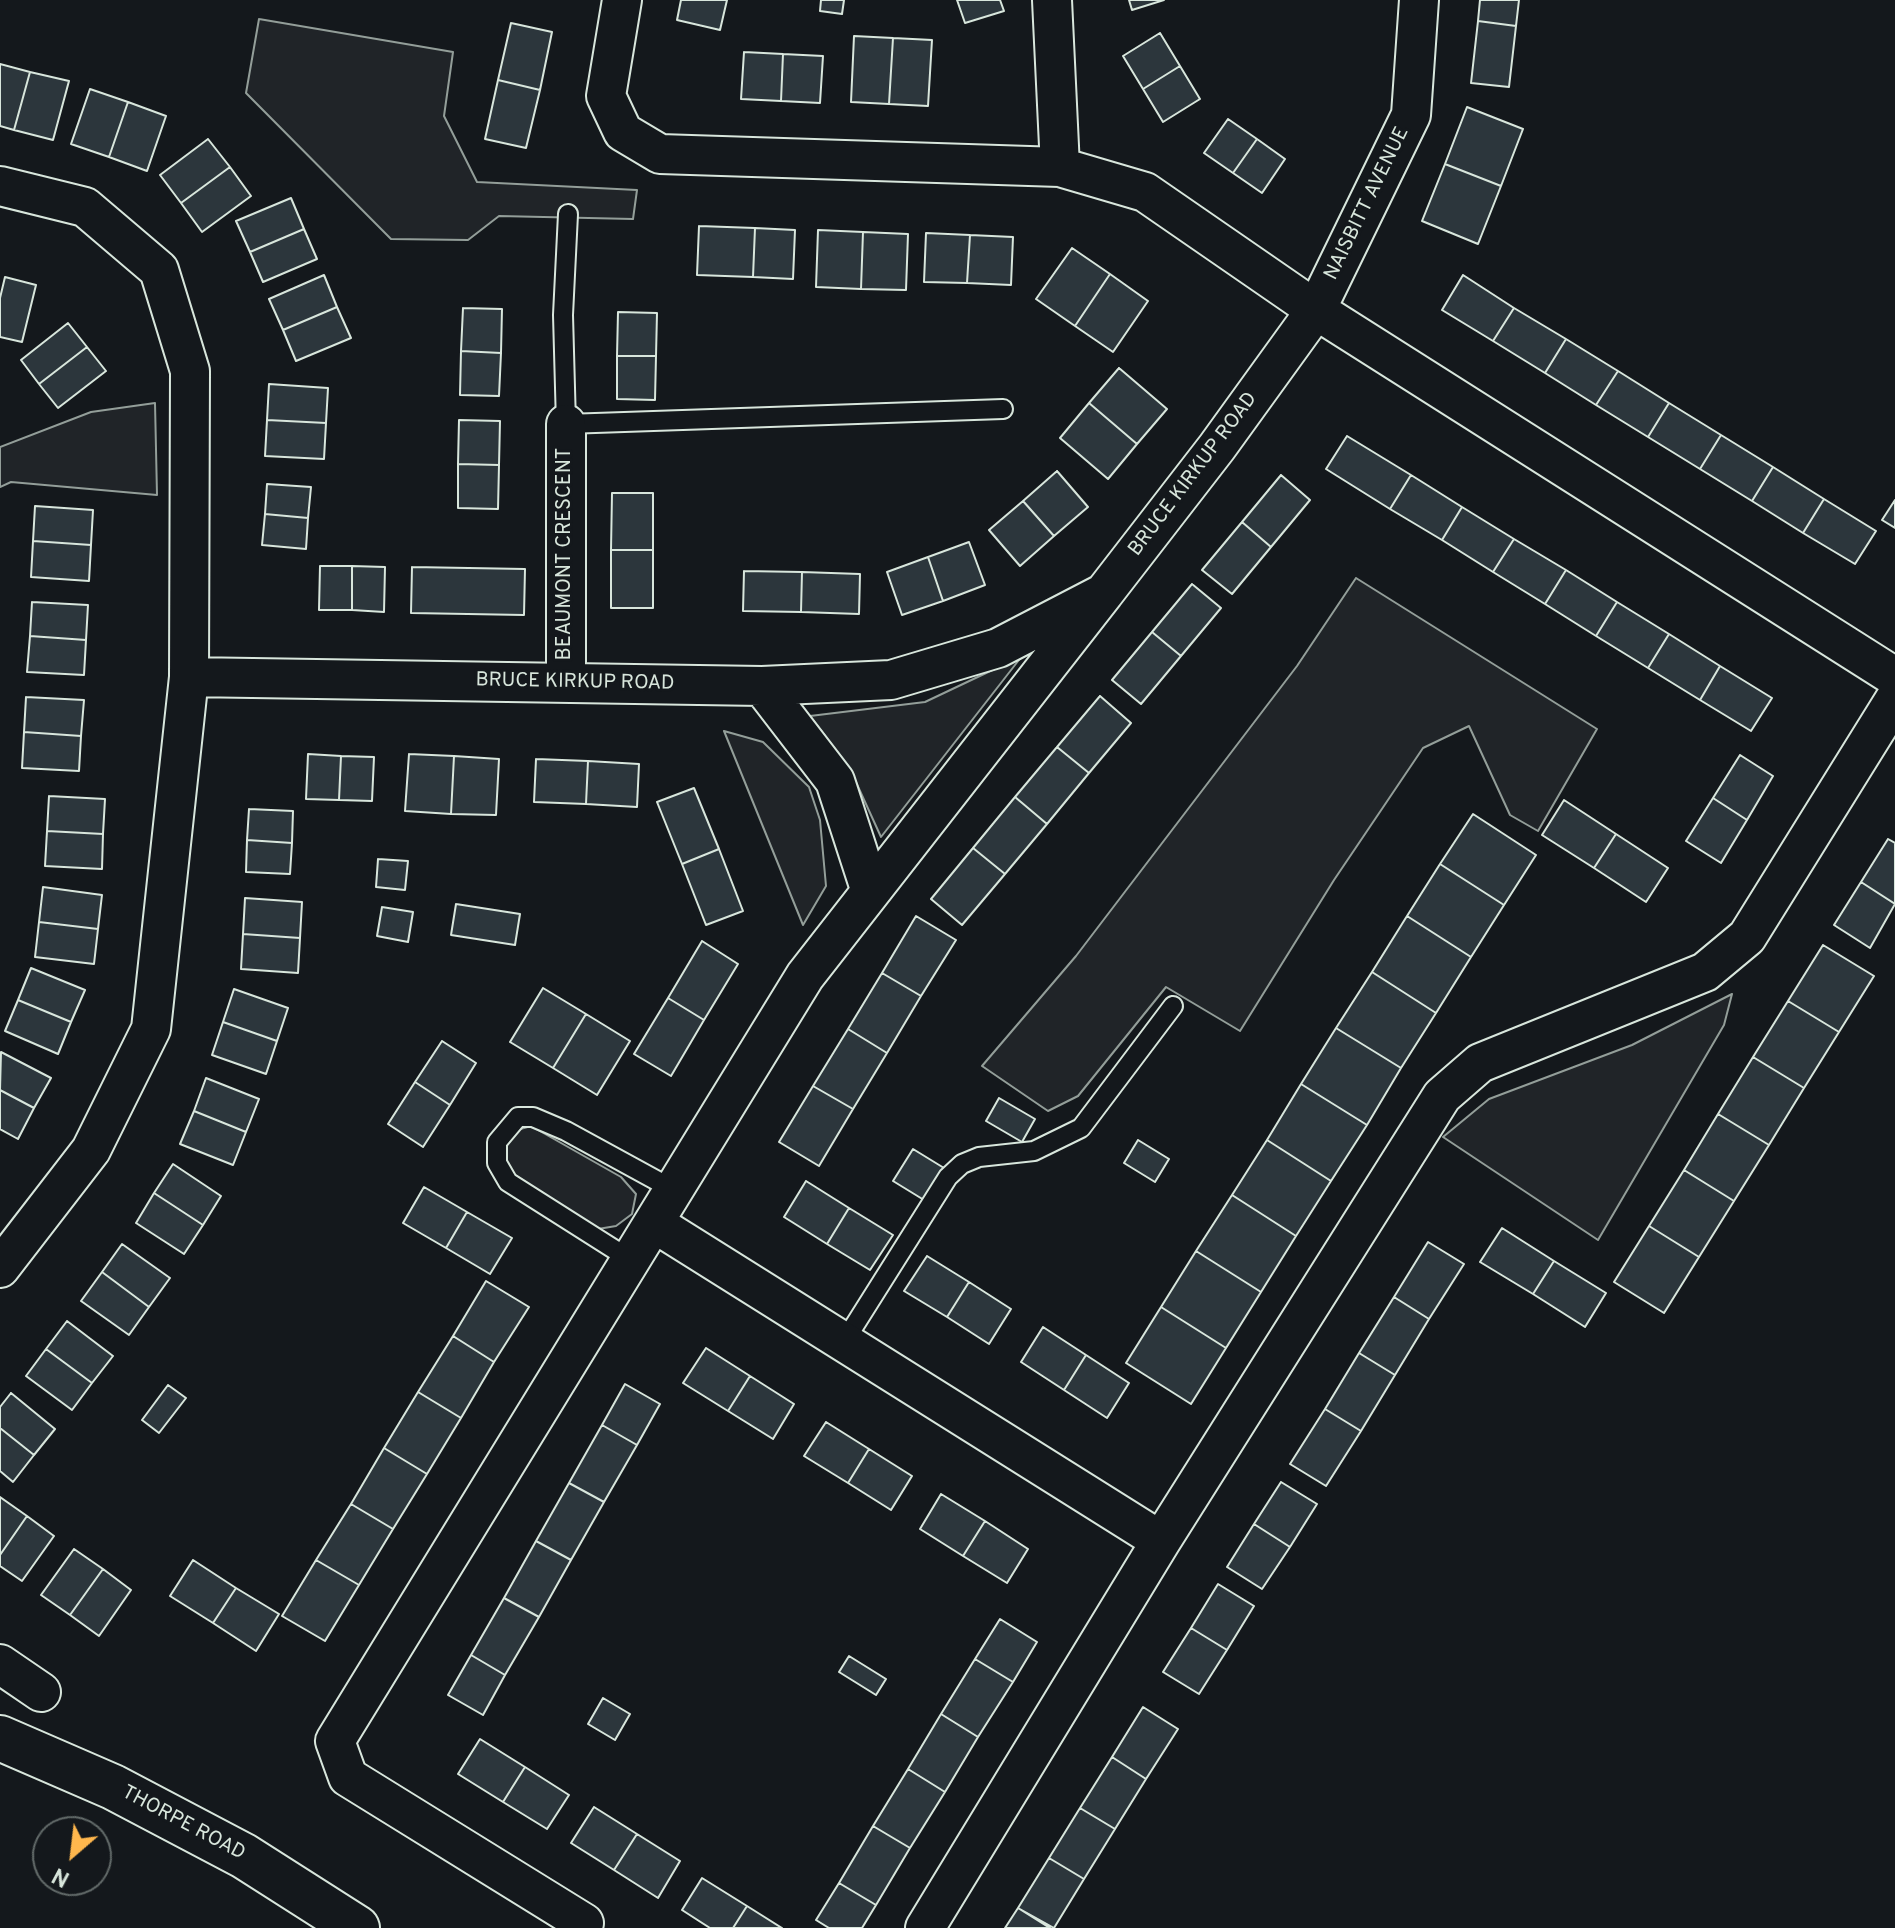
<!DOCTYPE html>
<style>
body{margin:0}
#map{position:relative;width:1895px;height:1928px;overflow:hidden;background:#14181c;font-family:Overpass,sans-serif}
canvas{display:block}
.north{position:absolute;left:32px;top:1816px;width:80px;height:80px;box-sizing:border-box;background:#14181c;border:2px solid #626a69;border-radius:50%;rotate:208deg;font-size:22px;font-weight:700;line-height:32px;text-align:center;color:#d8e6dc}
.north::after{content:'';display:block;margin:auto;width:28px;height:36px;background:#ffb74d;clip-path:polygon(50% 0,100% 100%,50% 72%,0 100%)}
</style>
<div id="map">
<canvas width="1895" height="1928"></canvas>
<div class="north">N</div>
</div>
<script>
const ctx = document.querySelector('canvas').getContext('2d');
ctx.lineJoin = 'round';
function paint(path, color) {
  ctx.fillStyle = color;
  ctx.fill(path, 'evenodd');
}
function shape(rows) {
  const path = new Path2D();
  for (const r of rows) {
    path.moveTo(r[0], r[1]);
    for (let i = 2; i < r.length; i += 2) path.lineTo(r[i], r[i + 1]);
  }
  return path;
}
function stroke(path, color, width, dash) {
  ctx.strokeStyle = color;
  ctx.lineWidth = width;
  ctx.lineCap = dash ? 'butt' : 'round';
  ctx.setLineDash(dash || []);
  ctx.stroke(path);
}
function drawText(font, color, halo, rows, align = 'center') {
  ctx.font = font + ' Overpass,sans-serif';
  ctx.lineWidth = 6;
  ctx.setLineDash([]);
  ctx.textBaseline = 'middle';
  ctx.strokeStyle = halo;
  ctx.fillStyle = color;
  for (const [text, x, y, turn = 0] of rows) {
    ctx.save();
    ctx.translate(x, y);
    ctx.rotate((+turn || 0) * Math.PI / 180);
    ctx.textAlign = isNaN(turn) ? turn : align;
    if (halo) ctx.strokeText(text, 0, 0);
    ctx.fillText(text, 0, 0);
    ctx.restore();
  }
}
const green = shape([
 [259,19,453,52,444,116,477,182,637,190,633,219,499,216,468,240,391,239,246,93,259,19],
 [155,403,157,495,11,482,0,487,0,447,91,412,155,403],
 [1356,578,1597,729,1538,831,1510,815,1469,726,1423,748,1334,880,1240,1031,1166,987,1078,1096,1048,1111,982,1066,1076,956,1297,666,1356,578],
 [1022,656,881,837,850,769,810,716,925,702,1022,656],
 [724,731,763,742,809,787,820,820,826,886,803,925,724,731],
 [1732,994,1724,1025,1598,1240,1443,1137,1489,1099,1632,1045,1732,994],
 [531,1126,621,1177,636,1194,632,1214,616,1226,598,1229,512,1173,503,1155,506,1140,517,1130,531,1126]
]);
const building = shape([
 [681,0,727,0,720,30,677,20,681,0],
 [821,0,844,0,842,14,820,11,821,0],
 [957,0,1000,0,1004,11,965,23,957,0],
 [1129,0,1164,0,1132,10,1129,0],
 [1480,0,1519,0,1516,26,1478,21,1480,0],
 [1478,21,1516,26,1509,87,1471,83,1478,21],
 [511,23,552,32,540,90,498,80,511,23],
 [1160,33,1180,66,1143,89,1123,56,1160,33],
 [854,36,893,38,889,104,851,102,854,36],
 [893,38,932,40,928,106,889,104,893,38],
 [744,52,783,54,781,101,741,99,744,52],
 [783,54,823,56,820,103,781,101,783,54],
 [0,64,30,72,14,130,0,126,0,64],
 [1180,66,1200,99,1163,122,1143,89,1180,66],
 [30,72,69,81,53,140,14,130,30,72],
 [498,80,540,90,526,148,485,139,498,80],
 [90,89,128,102,109,157,71,144,90,89],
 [128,102,166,116,147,171,109,157,128,102],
 [1467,107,1523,129,1501,186,1445,164,1467,107],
 [1228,119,1257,139,1233,173,1204,153,1228,119],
 [208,139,230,167,181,203,160,175,208,139],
 [1257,139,1285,159,1262,193,1233,173,1257,139],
 [1445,164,1501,186,1478,244,1422,221,1445,164],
 [230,167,251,196,202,232,181,203,230,167],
 [291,198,304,229,250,252,236,221,291,198],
 [699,226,755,228,753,277,697,275,699,226],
 [755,228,795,230,793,279,753,277,755,228],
 [304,229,317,259,263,282,250,252,304,229],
 [818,230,863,232,861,289,816,287,818,230],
 [863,232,908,234,906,290,861,289,863,232],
 [926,233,970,235,967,283,924,282,926,233],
 [970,235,1013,237,1011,285,967,283,970,235],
 [1072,248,1110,274,1075,326,1036,299,1072,248],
 [1110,274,1148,301,1113,352,1075,326,1110,274],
 [324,275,337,307,283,330,269,299,324,275],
 [1463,275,1514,308,1493,341,1442,310,1463,275],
 [5,277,36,285,22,342,0,337,0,298,5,277],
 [337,307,351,338,296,361,283,330,337,307],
 [463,308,502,309,501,353,461,351,463,308],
 [1514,308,1566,339,1545,373,1493,341,1514,308],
 [618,312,657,313,656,356,617,356,618,312],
 [68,323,87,347,39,384,21,360,68,323],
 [1566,339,1618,371,1596,405,1545,373,1566,339],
 [87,347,106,371,58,408,39,384,87,347],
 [461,351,501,353,499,396,460,395,461,351],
 [617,356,656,356,655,400,617,399,617,356],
 [1119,368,1167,409,1137,444,1089,403,1119,368],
 [1618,371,1669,403,1648,437,1596,405,1618,371],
 [269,384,328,388,326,423,267,420,269,384],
 [1089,403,1137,444,1108,479,1060,438,1089,403],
 [1669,403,1721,435,1700,469,1648,437,1669,403],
 [267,420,326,423,324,459,265,456,267,420],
 [459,420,500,421,499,465,458,464,459,420],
 [1721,435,1773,467,1752,501,1700,469,1721,435],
 [1347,436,1411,475,1390,509,1326,469,1347,436],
 [458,464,499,465,498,509,458,508,458,464],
 [1773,467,1824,499,1803,533,1752,501,1773,467],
 [1057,471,1088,507,1054,536,1023,501,1057,471],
 [1281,475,1310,500,1271,547,1242,522,1281,475],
 [1411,475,1462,507,1442,540,1390,509,1411,475],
 [267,484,311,487,308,518,265,514,267,484],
 [612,493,653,493,653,550,611,550,612,493],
 [1824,499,1876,531,1855,564,1803,533,1824,499],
 [1895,500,1895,528,1882,520,1895,500],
 [1023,501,1054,536,1020,566,989,530,1023,501],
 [35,506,93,510,91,545,33,541,35,506],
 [1462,507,1514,539,1493,572,1442,540,1462,507],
 [265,514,308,518,306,549,262,545,265,514],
 [1242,522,1271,547,1232,594,1202,570,1242,522],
 [1514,539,1566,570,1545,604,1493,572,1514,539],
 [33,541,91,545,89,581,31,577,33,541],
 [969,542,985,585,943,601,928,557,969,542],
 [611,550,653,550,653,608,611,608,611,550],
 [928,557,943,601,902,615,887,572,928,557],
 [320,566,352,566,352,610,319,610,320,566],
 [352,566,385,567,384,612,352,610,352,566],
 [412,567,525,569,524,615,411,613,412,567],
 [1566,570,1617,602,1596,636,1545,604,1566,570],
 [744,571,802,572,801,612,743,611,744,571],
 [802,572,860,574,859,614,801,612,802,572],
 [1192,584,1221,608,1181,656,1152,632,1192,584],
 [32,602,88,605,86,640,30,636,32,602],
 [1617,602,1669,634,1648,668,1596,636,1617,602],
 [1152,632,1181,656,1141,704,1112,680,1152,632],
 [1669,634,1720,666,1700,700,1648,668,1669,634],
 [30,636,86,640,84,675,27,672,30,636],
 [1720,666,1772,698,1751,731,1700,700,1720,666],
 [1100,696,1131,723,1089,773,1057,747,1100,696],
 [26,697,84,700,81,736,24,732,26,697],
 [24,732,81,736,79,771,22,768,24,732],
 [1057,747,1089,773,1047,824,1015,797,1057,747],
 [308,754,341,756,339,800,306,799,308,754],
 [409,754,454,756,451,814,405,811,409,754],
 [1740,755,1773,776,1747,820,1713,798,1740,755],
 [341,756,374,757,372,801,339,800,341,756],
 [454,756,499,759,496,815,451,814,454,756],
 [536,759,588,761,586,804,534,802,536,759],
 [588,761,639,764,637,807,586,804,588,761],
 [694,788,719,849,682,864,657,802,694,788],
 [49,796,105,799,103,834,47,831,49,796],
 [1015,797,1047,824,1005,874,973,848,1015,797],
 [1713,798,1747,820,1721,863,1686,841,1713,798],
 [1564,800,1616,834,1594,868,1542,835,1564,800],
 [249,809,293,811,292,843,247,840,249,809],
 [1473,814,1536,855,1504,905,1440,864,1473,814],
 [47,831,103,834,102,869,45,866,47,831],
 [1616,834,1668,868,1646,902,1594,868,1616,834],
 [1888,839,1895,843,1895,904,1861,882,1888,839],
 [247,840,292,843,290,874,246,872,247,840],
 [973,848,1005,874,962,925,931,899,973,848],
 [719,849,743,911,706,925,682,864,719,849],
 [378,859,408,861,405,890,376,887,378,859],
 [1440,864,1504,905,1471,957,1407,916,1440,864],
 [1861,882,1895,904,1870,948,1834,925,1861,882],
 [43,887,102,895,98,929,39,922,43,887],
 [245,898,302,902,300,938,243,934,245,898],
 [456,904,520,914,515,945,451,935,456,904],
 [382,907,413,912,408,942,377,936,382,907],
 [916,916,956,940,921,996,882,973,916,916],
 [1407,916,1471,957,1436,1013,1372,972,1407,916],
 [39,922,98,929,94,964,35,957,39,922],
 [243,934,300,938,298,973,241,969,243,934],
 [702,941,738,964,704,1020,668,998,702,941],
 [1823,945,1874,976,1839,1032,1788,1001,1823,945],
 [31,968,85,990,71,1022,18,1000,31,968],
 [1372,972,1436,1013,1401,1068,1336,1028,1372,972],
 [882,973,921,996,887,1053,848,1029,882,973],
 [543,988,586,1014,553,1068,510,1042,543,988],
 [234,989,288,1008,277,1041,223,1022,234,989],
 [668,998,704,1020,671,1076,634,1054,668,998],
 [18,1000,71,1022,58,1054,5,1031,18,1000],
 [1788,1001,1839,1032,1804,1088,1753,1057,1788,1001],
 [586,1014,630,1041,597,1095,553,1068,586,1014],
 [223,1022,277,1041,266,1074,212,1055,223,1022],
 [1336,1028,1401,1068,1367,1125,1301,1084,1336,1028],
 [848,1029,887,1053,853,1109,813,1086,848,1029],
 [442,1041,476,1063,450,1105,415,1082,442,1041],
 [1,1052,51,1078,34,1108,0,1090,1,1052],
 [1753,1057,1804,1088,1769,1145,1718,1114,1753,1057],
 [206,1078,259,1099,246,1132,194,1111,206,1078],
 [415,1082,450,1105,423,1147,388,1124,415,1082],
 [1301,1084,1367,1125,1331,1181,1267,1140,1301,1084],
 [813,1086,853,1109,819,1166,779,1142,813,1086],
 [0,1090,34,1108,18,1139,0,1129,0,1090],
 [999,1098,1035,1119,1022,1142,986,1121,999,1098],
 [194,1111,246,1132,233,1165,180,1144,194,1111],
 [1718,1114,1769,1145,1734,1201,1684,1170,1718,1114],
 [1138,1140,1169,1159,1155,1182,1124,1163,1138,1140],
 [1267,1140,1331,1181,1296,1236,1232,1195,1267,1140],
 [913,1149,944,1168,924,1200,893,1181,913,1149],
 [173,1164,221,1196,203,1225,154,1193,173,1164],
 [1684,1170,1734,1201,1699,1257,1649,1226,1684,1170],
 [806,1181,849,1208,827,1244,784,1217,806,1181],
 [424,1187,467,1212,446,1248,403,1223,424,1187],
 [154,1193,203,1225,184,1254,136,1223,154,1193],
 [1232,1195,1296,1236,1261,1292,1196,1251,1232,1195],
 [849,1208,893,1235,870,1270,827,1244,849,1208],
 [467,1212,512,1238,490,1274,446,1248,467,1212],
 [1649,1226,1699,1257,1664,1313,1614,1282,1649,1226],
 [1502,1228,1554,1261,1533,1294,1480,1262,1502,1228],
 [1428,1242,1464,1264,1429,1319,1394,1297,1428,1242],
 [122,1244,170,1278,149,1307,102,1272,122,1244],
 [1196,1251,1261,1292,1226,1348,1161,1307,1196,1251],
 [927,1256,969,1282,947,1317,904,1291,927,1256],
 [1554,1261,1606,1293,1585,1327,1533,1294,1554,1261],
 [102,1272,149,1307,129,1335,81,1301,102,1272],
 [486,1281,529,1307,494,1362,453,1336,486,1281],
 [969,1282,1011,1309,989,1344,947,1317,969,1282],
 [1394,1297,1429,1319,1395,1375,1359,1353,1394,1297],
 [1161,1307,1226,1348,1191,1404,1126,1363,1161,1307],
 [67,1321,113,1356,92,1383,46,1349,67,1321],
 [1043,1327,1086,1355,1064,1390,1021,1362,1043,1327],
 [453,1336,494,1362,461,1418,418,1392,453,1336],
 [706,1348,750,1376,728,1411,683,1383,706,1348],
 [46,1349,92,1383,72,1410,26,1376,46,1349],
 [1359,1353,1395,1375,1361,1431,1325,1409,1359,1353],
 [1086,1355,1129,1383,1107,1418,1064,1390,1086,1355],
 [750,1376,794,1404,773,1439,728,1411,750,1376],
 [625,1384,660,1404,637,1445,602,1425,625,1384],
 [168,1385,186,1398,159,1433,142,1420,168,1385],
 [418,1392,461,1418,427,1474,384,1448,418,1392],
 [11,1393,55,1429,34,1455,0,1428,0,1407,11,1393],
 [1325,1409,1361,1431,1326,1486,1290,1464,1325,1409],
 [826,1422,869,1449,848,1483,804,1456,826,1422],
 [602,1425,637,1445,604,1502,569,1483,602,1425],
 [0,1428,34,1455,13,1482,0,1471,0,1428],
 [384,1448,427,1474,393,1529,351,1504,384,1448],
 [869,1449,912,1476,891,1510,848,1483,869,1449],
 [1281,1482,1317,1504,1290,1547,1254,1524,1281,1482],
 [569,1483,604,1502,571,1560,536,1541,569,1483],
 [941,1494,985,1521,963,1556,920,1529,941,1494],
 [0,1497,27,1516,0,1555,0,1497],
 [351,1504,393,1529,359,1585,316,1560,351,1504],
 [27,1516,54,1536,22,1581,0,1566,0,1555,27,1516],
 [985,1521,1028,1549,1007,1583,963,1556,985,1521],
 [1254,1524,1290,1547,1262,1589,1227,1567,1254,1524],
 [536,1541,571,1560,539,1617,504,1598,536,1541],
 [74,1549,103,1569,70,1615,41,1595,74,1549],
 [193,1560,236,1588,213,1623,170,1596,193,1560],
 [316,1560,359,1585,325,1641,282,1616,316,1560],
 [103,1569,131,1590,99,1636,70,1615,103,1569],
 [1218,1584,1254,1606,1227,1650,1191,1628,1218,1584],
 [236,1588,279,1614,256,1651,213,1623,236,1588],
 [504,1598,539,1617,505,1675,471,1655,504,1598],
 [1000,1619,1037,1642,1013,1682,975,1659,1000,1619],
 [1191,1628,1227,1650,1199,1694,1163,1672,1191,1628],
 [471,1655,505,1675,483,1715,448,1695,471,1655],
 [849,1656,886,1679,876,1695,839,1672,849,1656],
 [975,1659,1013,1682,978,1737,941,1714,975,1659],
 [603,1698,630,1714,615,1740,588,1724,603,1698],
 [1143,1707,1178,1729,1146,1779,1112,1757,1143,1707],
 [941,1714,978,1737,945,1792,908,1769,941,1714],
 [480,1739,525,1767,503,1802,458,1774,480,1739],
 [1112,1757,1146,1779,1115,1829,1080,1808,1112,1757],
 [525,1767,569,1795,547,1829,503,1802,525,1767],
 [908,1769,945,1792,910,1848,873,1826,908,1769],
 [594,1807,637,1834,614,1870,571,1843,594,1807],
 [1080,1808,1115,1829,1084,1879,1049,1858,1080,1808],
 [873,1826,910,1848,876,1905,839,1883,873,1826],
 [637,1834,680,1861,658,1898,614,1870,637,1834],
 [1049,1858,1084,1879,1054,1928,1018,1908,1049,1858],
 [702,1878,747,1906,733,1928,710,1928,682,1910,702,1878],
 [839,1883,876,1905,862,1928,829,1928,816,1920,839,1883],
 [747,1906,782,1928,733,1928,747,1906],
 [1018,1908,1050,1928,1005,1928,1018,1908]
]);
const service = shape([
 [568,214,563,315,566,424,1003,409],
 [631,1260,508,1182,497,1163,497,1142,518,1117,533,1117,566,1131,674,1190],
 [844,1342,948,1177,962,1164,979,1157,1034,1151,1081,1128,1173,1006]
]);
const minor = shape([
 [622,0,606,96,623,132,660,154,1060,167,1145,192,1316,310,1895,677],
 [1052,0,1060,167],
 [0,186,85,207,159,270,190,371,189,677,151,1029,91,1150,0,1268],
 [566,424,566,683],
 [189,677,762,686,891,680,998,648,1104,593,1217,447,1316,310,1411,115,1419,0],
 [762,686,835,781,870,889],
 [654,1223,1161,1541],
 [0,1664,41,1692],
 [584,1923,348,1777,335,1741,805,976,1104,593],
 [925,1928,1161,1541,1442,1096,1480,1063,1705,972,1747,937,1895,699]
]);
const primary = shape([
 [0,1738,113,1787,244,1856,357,1928]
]);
const streetNames = [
 ["NAISBITT AVENUE",1368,204,-64],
 ["BRUCE KIRKUP ROAD",1194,475,-53],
 ["BEAUMONT CRESCENT",566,554,-90],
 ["BRUCE KIRKUP ROAD",575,683,1],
 ["THORPE ROAD",183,1824,28]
];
paint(green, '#202428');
stroke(green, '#939e99', 2);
paint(building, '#2c363c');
stroke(building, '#d8e6dc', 2);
stroke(service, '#d8e6dc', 22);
stroke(minor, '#d8e6dc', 42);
stroke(primary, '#d8e6dc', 48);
stroke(service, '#14181c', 18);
stroke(minor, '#14181c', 38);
stroke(primary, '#14181c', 44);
drawText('20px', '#d8e6dc', '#14181c', streetNames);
</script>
